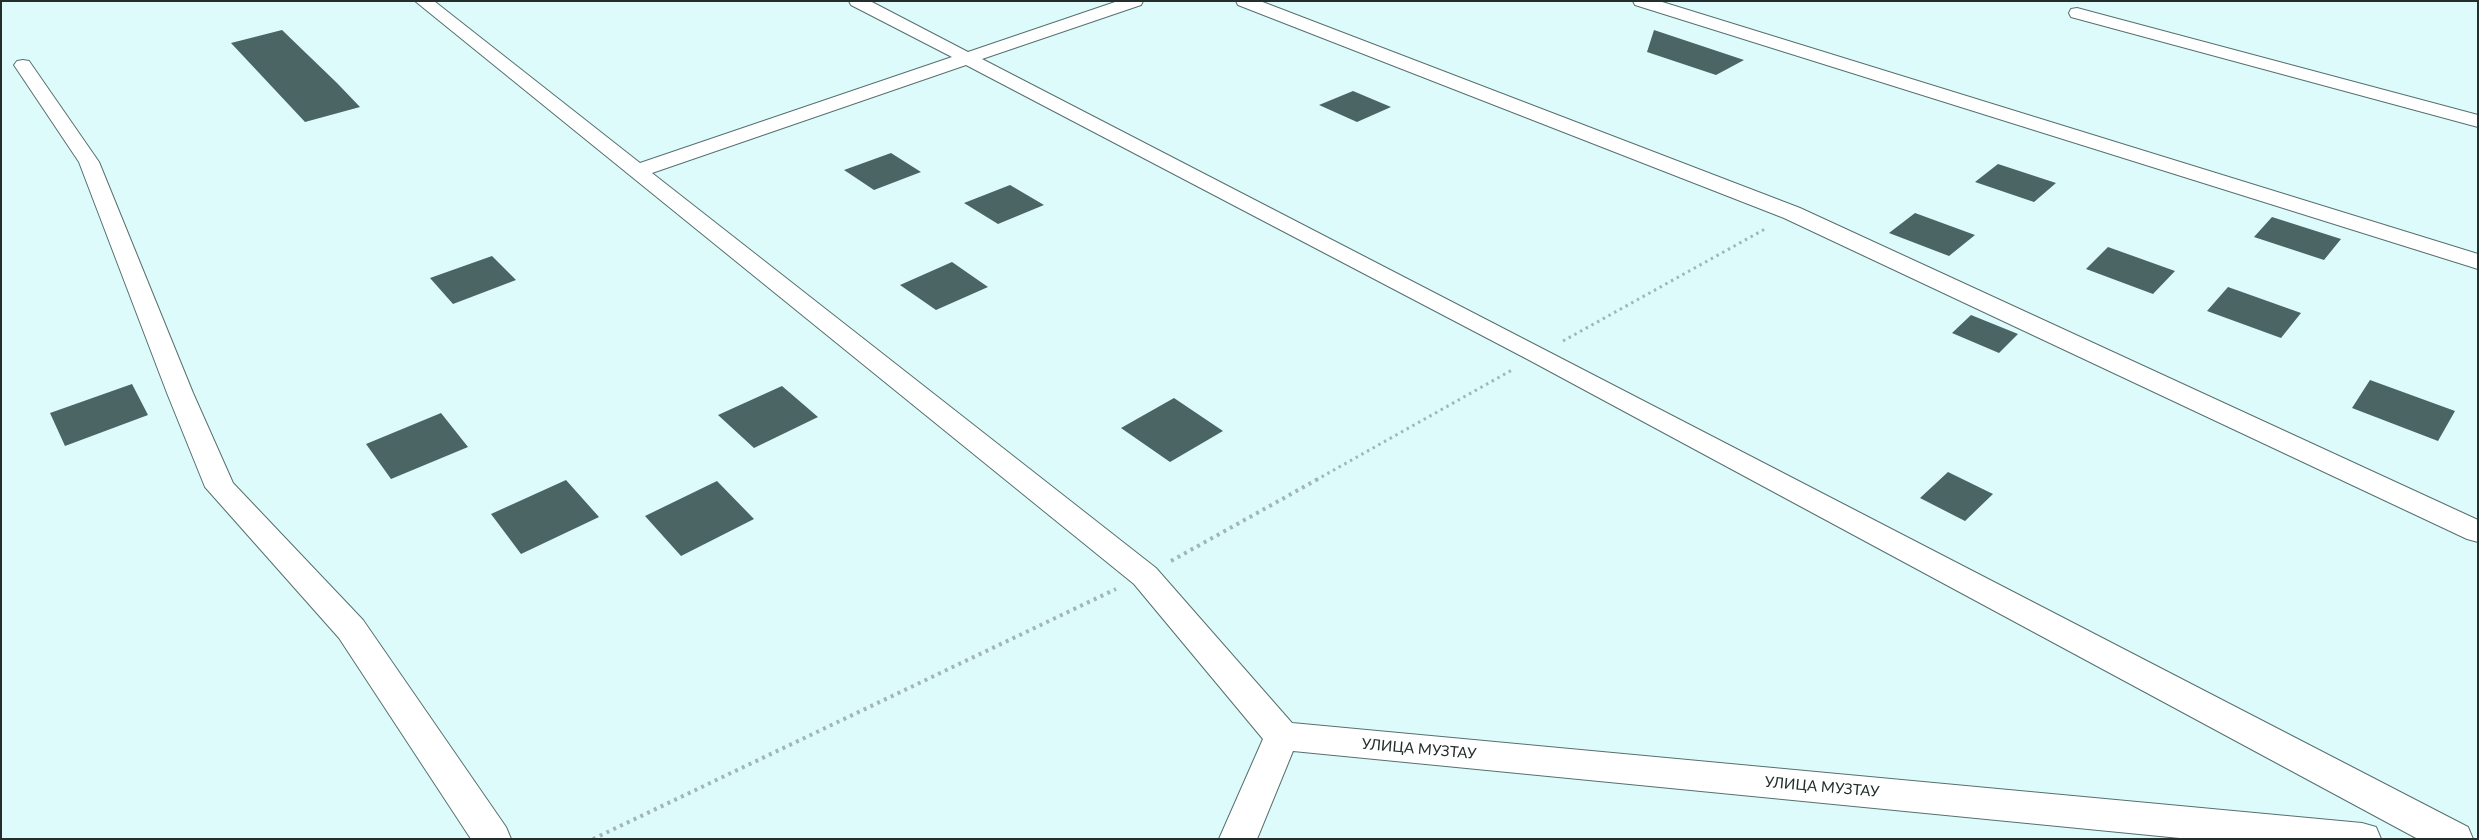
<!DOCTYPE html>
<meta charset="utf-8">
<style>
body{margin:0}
#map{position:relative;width:2479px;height:840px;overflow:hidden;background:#defbfb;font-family:Lato,sans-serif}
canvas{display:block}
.frame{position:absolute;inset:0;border:2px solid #232e2d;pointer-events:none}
</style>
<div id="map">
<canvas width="2479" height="840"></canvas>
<div class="frame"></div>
</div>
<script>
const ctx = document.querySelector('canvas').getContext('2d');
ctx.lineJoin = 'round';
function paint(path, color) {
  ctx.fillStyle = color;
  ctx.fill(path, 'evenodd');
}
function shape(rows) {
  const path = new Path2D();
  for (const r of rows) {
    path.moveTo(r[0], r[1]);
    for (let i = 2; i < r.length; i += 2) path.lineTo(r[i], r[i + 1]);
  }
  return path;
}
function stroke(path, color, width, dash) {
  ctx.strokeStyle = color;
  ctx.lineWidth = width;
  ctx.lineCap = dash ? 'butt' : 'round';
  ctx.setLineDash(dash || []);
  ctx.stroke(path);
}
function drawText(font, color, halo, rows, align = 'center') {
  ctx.font = font + ' Lato,sans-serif';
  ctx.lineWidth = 5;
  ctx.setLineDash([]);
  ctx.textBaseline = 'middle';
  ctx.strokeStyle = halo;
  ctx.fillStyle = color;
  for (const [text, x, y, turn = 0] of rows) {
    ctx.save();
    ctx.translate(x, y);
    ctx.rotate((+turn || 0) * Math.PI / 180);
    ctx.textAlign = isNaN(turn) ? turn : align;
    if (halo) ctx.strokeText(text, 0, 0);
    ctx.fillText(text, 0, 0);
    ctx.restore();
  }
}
const building = shape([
 [282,30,337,83,360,107,305,122,231,43],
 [1654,30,1744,60,1716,75,1647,52],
 [1353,91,1391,107,1357,122,1319,105],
 [891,153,921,172,874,190,844,170],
 [1998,164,2056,183,2034,202,1975,182],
 [1010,185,1044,205,998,224,964,203],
 [1915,213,1975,235,1949,256,1889,233],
 [2272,217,2341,239,2324,260,2254,237],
 [2108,247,2175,271,2153,294,2086,269],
 [492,256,516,280,453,304,430,278],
 [952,262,988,287,936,310,900,285],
 [2228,287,2301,313,2281,338,2207,311],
 [1971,315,2018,334,1999,353,1952,333],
 [2370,380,2455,411,2438,441,2352,408],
 [132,384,148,415,65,446,50,413],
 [782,386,818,417,754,448,718,415],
 [1174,398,1223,431,1170,462,1121,428],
 [441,413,468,447,391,479,366,444],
 [1948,472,1993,494,1965,521,1920,498],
 [566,480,599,517,521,554,491,514],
 [717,481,754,519,681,556,645,516]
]);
const pathFar1 = shape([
 [1563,341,1765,229],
 [1316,480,1512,370]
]);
const path = shape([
 [1171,561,1318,479],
 [593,839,1116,589]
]);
const minor = shape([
 [415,1,434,1,640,163,952,57,851,5,849,1,870,1,968,52,1118,1,1143,1,1141,5,982,59,2468,827,2473,839,2418,839,1529,360,966,65,652,173,1156,568,1292,723,2362,823,2376,827,2381,839,2190,839,1293,751,1257,839,1219,839,1263,739,1134,584,415,1],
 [1236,1,1260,1,1800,208,2478,520,2478,542,2467,539,1784,218,1238,5,1236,1],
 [1633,1,1659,1,2478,254,2478,269,1635,5,1633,1],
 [2077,8,2478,115,2478,127,2071,17,2069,13,2071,9,2077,8],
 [23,60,29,61,99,162,193,393,233,483,363,620,506,827,511,839,471,839,339,638,205,487,167,393,79,162,14,65,17,61,23,60]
]);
const nearStreetnames = [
 ["УЛИЦА МУЗТАУ",1419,749,5],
 ["УЛИЦА МУЗТАУ",1822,787,5]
];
paint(building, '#4b6464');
stroke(minor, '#56706f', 2);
stroke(pathFar1, '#a0b7b6', 3, [2.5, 4]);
stroke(path, '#a0b7b6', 4, [3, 4.5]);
paint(minor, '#fff');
drawText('15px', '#232e2d', '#fff', nearStreetnames);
</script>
